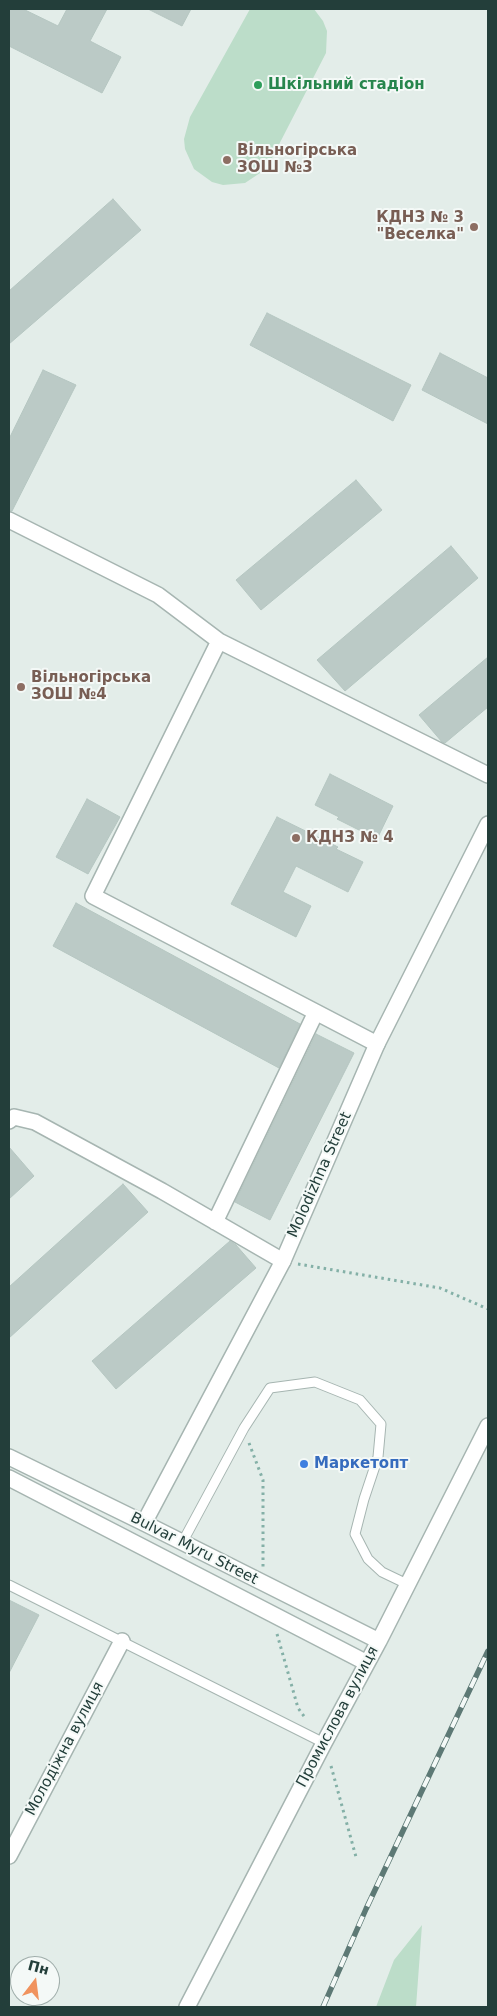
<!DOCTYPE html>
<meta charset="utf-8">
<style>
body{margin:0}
#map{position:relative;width:497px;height:2016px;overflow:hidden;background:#e3ede9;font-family:"DejaVu Sans",sans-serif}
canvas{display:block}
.frame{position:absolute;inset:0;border:10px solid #233e3a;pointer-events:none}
.north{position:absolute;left:10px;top:1956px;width:50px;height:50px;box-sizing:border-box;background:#f4f9f7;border:1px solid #a0aeab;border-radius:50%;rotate:15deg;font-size:14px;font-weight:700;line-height:20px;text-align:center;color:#233e3a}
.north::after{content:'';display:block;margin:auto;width:18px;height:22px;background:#f0935e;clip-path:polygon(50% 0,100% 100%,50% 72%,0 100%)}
</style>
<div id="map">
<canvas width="497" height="2016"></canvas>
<div class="frame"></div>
<div class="north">Пн</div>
</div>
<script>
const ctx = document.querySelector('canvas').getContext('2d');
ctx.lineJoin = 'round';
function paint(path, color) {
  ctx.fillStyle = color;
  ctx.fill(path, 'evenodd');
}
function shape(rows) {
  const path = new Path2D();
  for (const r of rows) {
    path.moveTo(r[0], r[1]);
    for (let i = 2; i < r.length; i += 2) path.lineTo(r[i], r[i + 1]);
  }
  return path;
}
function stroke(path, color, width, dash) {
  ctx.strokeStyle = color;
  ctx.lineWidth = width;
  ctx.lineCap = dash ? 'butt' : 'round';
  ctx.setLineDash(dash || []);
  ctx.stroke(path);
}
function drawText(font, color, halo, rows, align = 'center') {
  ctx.font = font + ' "DejaVu Sans",sans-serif';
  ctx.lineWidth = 4;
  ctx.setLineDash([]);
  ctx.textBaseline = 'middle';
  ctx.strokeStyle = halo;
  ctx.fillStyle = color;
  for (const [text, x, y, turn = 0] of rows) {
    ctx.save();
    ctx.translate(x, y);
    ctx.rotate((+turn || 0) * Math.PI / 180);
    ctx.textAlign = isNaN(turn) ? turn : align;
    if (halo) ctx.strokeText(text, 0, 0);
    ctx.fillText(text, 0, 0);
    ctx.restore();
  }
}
const green = shape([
 [250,9,314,9,323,21,327,31,326,53,270,162,263,171,245,183,223,185,212,182,194,169,185,149,184,139,190,117],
 [422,1925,416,2007,376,2007,394,1960]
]);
const building = shape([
 [9,9,23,9,58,26,67,9,107,9,90,41,121,57,102,93,9,46,9,9],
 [148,9,191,9,182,26,148,9],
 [113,199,141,230,9,344,9,291,113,199],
 [267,313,411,385,393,421,250,345,267,313],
 [440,353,488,378,488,424,422,390,440,353],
 [43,370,76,385,12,511,9,511,9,439,43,370],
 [356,480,382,510,261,610,236,580,356,480],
 [451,546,478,578,345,691,317,660,451,546],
 [488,657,488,707,445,743,442,742,419,715,488,657],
 [330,774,393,806,377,839,337,819,339,817,315,805,330,774],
 [87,799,120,817,88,874,56,857,87,799],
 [277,817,338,847,336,849,363,862,348,892,296,866,283,892,311,906,296,937,231,904,277,817],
 [76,903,300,1024,279,1068,53,946,76,903],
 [316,1034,354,1053,270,1220,235,1202,316,1034],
 [9,1147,34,1176,9,1199,9,1147],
 [123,1184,148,1212,9,1338,9,1287,123,1184],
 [230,1241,236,1245,256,1268,116,1389,92,1361,230,1241],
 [9,1600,39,1615,9,1673,9,1600]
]);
const path = shape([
 [298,1264,440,1288,488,1309],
 [249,1443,263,1480,263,1567],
 [277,1634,298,1708,306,1719],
 [331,1766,356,1857]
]);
const service = shape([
 [182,1543,244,1428,270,1388,315,1382,360,1400,381,1424,378,1457,364,1499,355,1534,368,1559,382,1572,407,1584],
 [9,1585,324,1743]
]);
const minor = shape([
 [9,520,158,595,219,641,488,775],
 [219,641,93,896,377,1044],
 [9,1121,14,1117,35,1122,162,1191,283,1261],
 [215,1222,316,1012],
 [9,1856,122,1641]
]);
const tertiary = shape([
 [9,1457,144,1523,379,1641],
 [9,1478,367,1663],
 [144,1523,283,1261,377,1044,488,824],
 [187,2007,324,1743,379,1641,488,1426]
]);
const rail = shape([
 [323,2007,366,1909,488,1651]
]);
const markers = [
 [258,85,5,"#2e9e5b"],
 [227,160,5,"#8d6e63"],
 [474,227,5,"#8d6e63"],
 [21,687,5,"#8d6e63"],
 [296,838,5,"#8d6e63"],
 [304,1464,5,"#3f7fe0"]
];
const leisureNames = [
 ["Шкільний стадіон",268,85]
];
const educationNames = [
 ["Вільногірська",237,151],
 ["ЗОШ №3",237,168],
 ["КДНЗ № 3",464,218,"right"],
 ["\"Веселка\"",464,235,"right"],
 ["Вільногірська",31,678],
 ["ЗОШ №4",31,695],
 ["КДНЗ № 4",306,838]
];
const streetNames = [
 ["Molodizhna Street",320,1175,-66],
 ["Bulvar Myru Street",194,1549,27],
 ["Промислова вулиця",338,1717,-62],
 ["Молодіжна вулиця",65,1749,-62]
];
const shopNames = [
 ["Маркетопт",314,1464]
];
paint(green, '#bcddc9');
paint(building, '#bbcac6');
stroke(building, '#b5c6c1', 1);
stroke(service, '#a6b5b1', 11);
stroke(minor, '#a6b5b1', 18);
stroke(tertiary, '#a6b5b1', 18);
stroke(path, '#84b0a7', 3, [2.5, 4]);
stroke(service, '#fff', 9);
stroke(minor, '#fff', 15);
stroke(tertiary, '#fff', 15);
stroke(rail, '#5d7975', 5.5);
stroke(rail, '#f4f9f7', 4, [11]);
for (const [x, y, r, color] of markers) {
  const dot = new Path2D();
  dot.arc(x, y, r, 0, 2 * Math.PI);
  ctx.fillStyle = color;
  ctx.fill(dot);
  stroke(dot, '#f4f9f7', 2);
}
drawText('bold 15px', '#27864d', '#f4f9f7', leisureNames, 'left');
drawText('bold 15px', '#785e54', '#f4f9f7', educationNames, 'left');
drawText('15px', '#233e3a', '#f4f9f7', streetNames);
drawText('bold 15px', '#366cbe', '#f4f9f7', shopNames, 'left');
</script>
